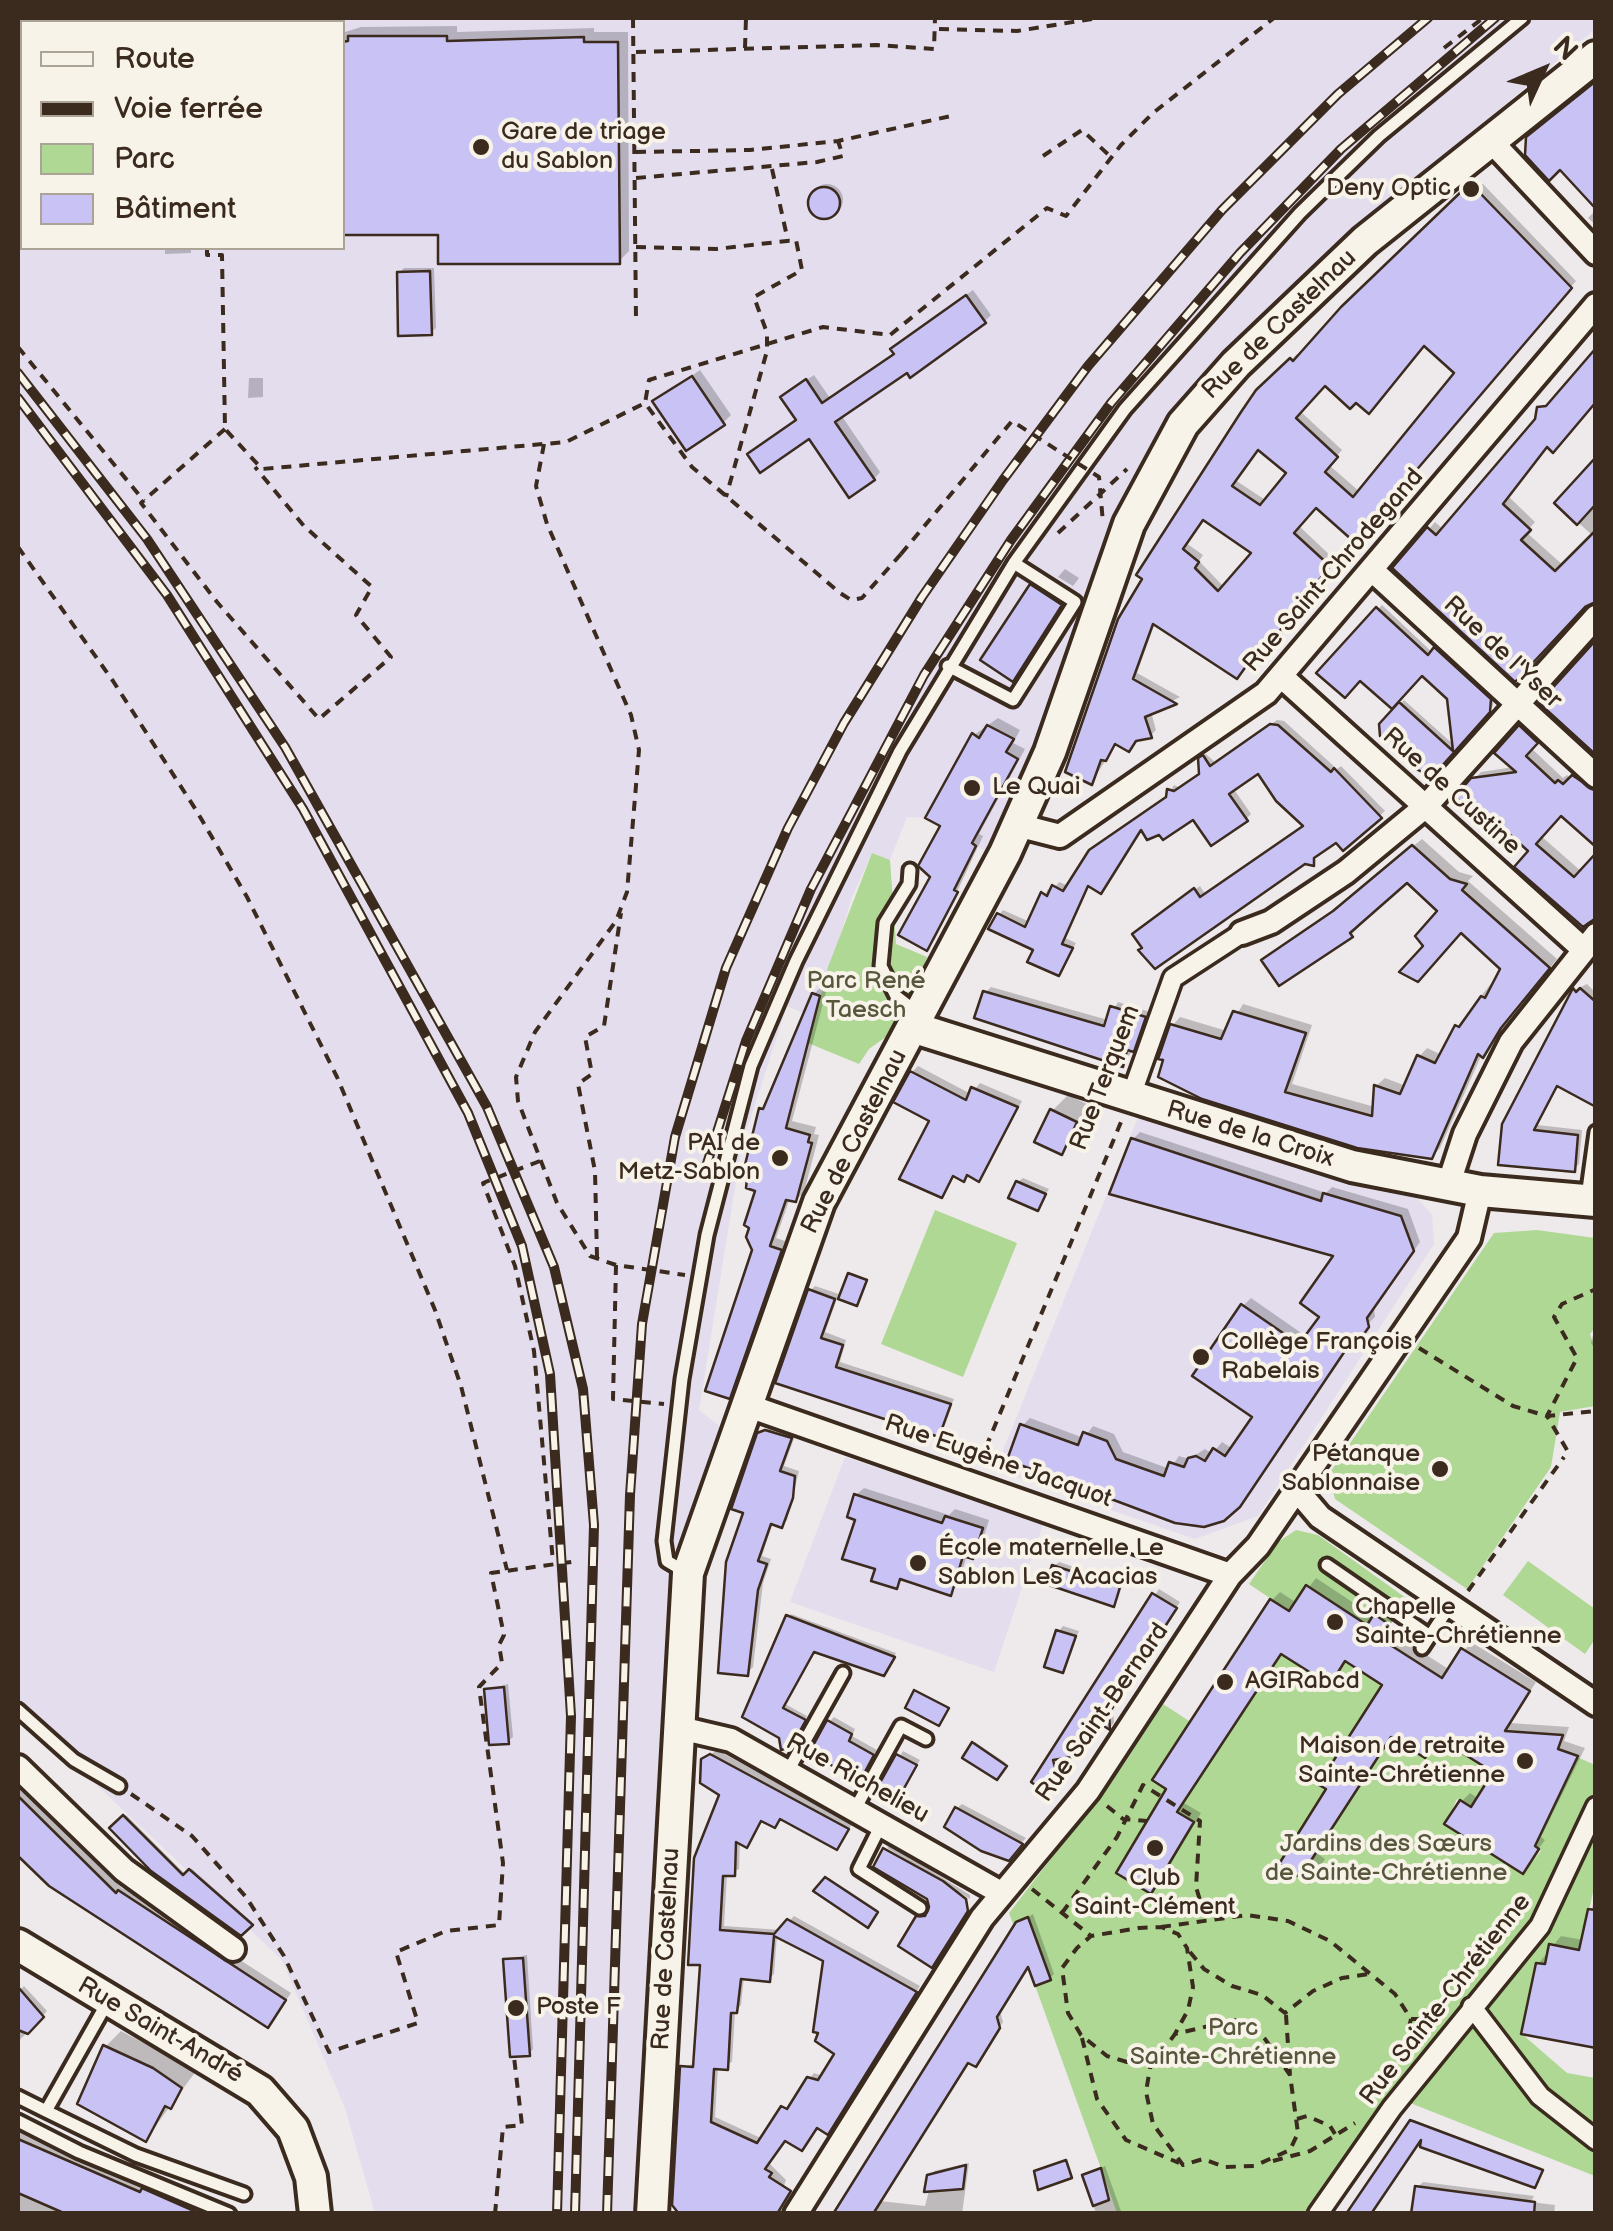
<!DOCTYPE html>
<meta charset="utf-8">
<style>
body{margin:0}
#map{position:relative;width:1613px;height:2231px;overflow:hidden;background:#eee9ea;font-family:"Balsamiq Sans",sans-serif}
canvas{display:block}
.frame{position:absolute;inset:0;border:20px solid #3b2a1e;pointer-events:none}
.legend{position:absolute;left:20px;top:20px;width:325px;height:230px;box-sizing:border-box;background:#f7f3e8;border:2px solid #aca397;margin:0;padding:12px 18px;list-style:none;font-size:30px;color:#3b2a1e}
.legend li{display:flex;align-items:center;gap:20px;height:50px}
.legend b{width:50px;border:2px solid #aca397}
.north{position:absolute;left:1493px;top:20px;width:100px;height:100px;-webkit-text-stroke:8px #f7f3e8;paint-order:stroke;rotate:46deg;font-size:28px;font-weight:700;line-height:40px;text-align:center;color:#3b2a1e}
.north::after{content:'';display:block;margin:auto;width:35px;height:45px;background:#3b2a1e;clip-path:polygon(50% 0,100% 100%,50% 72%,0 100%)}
</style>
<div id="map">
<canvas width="1613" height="2231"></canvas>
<div class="frame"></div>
<ul class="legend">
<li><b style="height:12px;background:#f7f3e8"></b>Route</li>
<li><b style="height:12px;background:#3b2a1e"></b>Voie ferrée</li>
<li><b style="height:28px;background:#afd895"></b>Parc</li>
<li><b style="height:28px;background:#c9c2f4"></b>Bâtiment</li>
</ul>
<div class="north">N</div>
</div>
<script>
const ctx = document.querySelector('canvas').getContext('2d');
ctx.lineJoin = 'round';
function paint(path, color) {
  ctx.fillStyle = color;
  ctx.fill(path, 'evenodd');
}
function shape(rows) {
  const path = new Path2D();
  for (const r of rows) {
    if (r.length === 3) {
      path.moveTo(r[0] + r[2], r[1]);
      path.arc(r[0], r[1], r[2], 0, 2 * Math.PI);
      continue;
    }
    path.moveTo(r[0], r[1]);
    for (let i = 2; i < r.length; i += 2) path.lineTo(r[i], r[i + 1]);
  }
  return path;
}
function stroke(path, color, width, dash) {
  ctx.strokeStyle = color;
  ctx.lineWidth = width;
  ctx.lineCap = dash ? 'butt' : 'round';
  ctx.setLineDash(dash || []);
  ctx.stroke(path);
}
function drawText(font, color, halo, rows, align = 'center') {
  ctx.font = font + ' "Balsamiq Sans",sans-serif';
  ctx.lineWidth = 8;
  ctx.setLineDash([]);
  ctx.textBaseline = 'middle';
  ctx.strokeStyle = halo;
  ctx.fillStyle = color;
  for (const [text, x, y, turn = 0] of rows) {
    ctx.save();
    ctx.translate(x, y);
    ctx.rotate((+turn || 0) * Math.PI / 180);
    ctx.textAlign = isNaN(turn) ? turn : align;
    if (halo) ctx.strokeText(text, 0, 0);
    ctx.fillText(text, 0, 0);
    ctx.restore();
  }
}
const built = shape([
 [18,18,1595,18,1595,29,1340,243,1284,300,1150,455,1037,745,988,852,925,818,907,817,890,860,872,853,852,897,815,1018,787,1006,742,1144,699,1410,722,1428,672,1583,640,2213,375,2213,345,2108,282,1960,69,1759,18,1717],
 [22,22,342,22,342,248,22,248],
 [1139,1115,1415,1195,1432,1215,1434,1244,1258,1516,1195,1539,995,1470],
 [845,1457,1043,1524,994,1672,790,1602]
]);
const green = shape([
 [872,853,890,860,896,944,927,957,904,1024,869,1049,859,1064,808,1043,828,967],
 [935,1210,1017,1243,963,1377,881,1344],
 [1537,1230,1595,1238,1595,1328,1590,1334,1595,1348,1595,1406,1560,1412,1551,1467,1467,1589,1335,1499,1329,1474,1494,1233],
 [1296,1530,1318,1535,1406,1598,1390,1625,1374,1614,1367,1625,1307,1585,1289,1611,1249,1584,1278,1542],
 [1528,1561,1595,1609,1595,1639,1585,1654,1503,1595],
 [1296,1630,1330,1685,1344,1660,1382,1685,1319,1784,1347,1803,1391,1737,1425,1758,1438,1738,1495,1769,1471,1807,1457,1799,1445,1824,1523,1873,1541,1851,1534,1846,1577,1757,1595,1765,1596,1879,1580,1950,1545,1964,1536,1963,1522,2034,1567,2073,1595,2078,1595,2176,1400,2099,1318,2213,1117,2213,1009,1913,1122,1767,1163,1704,1223,1743]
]);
const shadow = shape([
 [457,26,457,32,594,28,594,32,628,32,629,251,619,261,441,232,342,232,342,33,361,27],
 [827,200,16],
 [1473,184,1483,184,1576,281,1372,519,1317,505,1298,525,1334,559,1281,626,1285,628,1273,645,1155,623,1137,673,1180,697,1151,712,1156,730,1150,736,1138,738,1129,749,1117,742,1092,782,1068,770,1258,392,1297,354,1300,357,1350,302],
 [1425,344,1458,373,1360,492,1329,465,1342,450,1300,411,1326,383],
 [1259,448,1290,473,1267,501,1235,480],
 [1204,517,1255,552,1224,587,1199,561,1203,555,1186,543],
 [1596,210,1596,225,1588,218],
 [165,248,191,248,191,253,165,254],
 [404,268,434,268,436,328,431,332,399,273],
 [973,290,991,315,984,322,841,415,880,472,874,479,810,436,750,454,799,419,790,391,814,375,830,398,896,353,900,343],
 [1596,352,1596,409,1591,405,1548,445,1508,496,1535,522,1526,532,1564,566,1593,536,1557,503,1596,460,1596,585,1518,678,1429,529,1435,522,1444,530,1537,420,1539,408,1554,400],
 [700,370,731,415,723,423,656,401],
 [249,378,263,378,263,397,248,398],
 [1065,569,1079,578,1073,586,1058,577],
 [1039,578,1068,597,1013,679,1032,586],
 [1382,605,1433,653,1440,645,1494,695,1493,706,1432,774,1382,725,1404,700,1455,746,1449,698,1422,673,1360,678,1320,673],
 [998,718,1020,730,1013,743,1025,749,979,834,983,836,935,939,927,947,933,877,974,735],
 [1277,720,1284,721,1337,769,1341,766,1385,811,1343,848,1336,840,1318,852,1313,863,1305,862,1140,930,1200,886,1205,894,1306,825,1258,771,1233,788,1251,814,1246,819,1193,817,1142,828,1106,886,1101,891,1090,884,1065,938,1076,943,1059,973,999,915,1003,910,1030,922,1048,889,1052,891,1059,882,1069,886,1168,796,1174,785,1181,788,1202,773,1201,759,1206,754,1216,763],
 [1527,720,1543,735,1531,748,1563,778,1567,775,1571,779,1581,770,1596,781,1596,839,1562,813,1541,836,1582,872,1596,913,1496,818,1458,796,1481,772,1514,767,1498,752],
 [1422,839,1459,872,1473,876,1468,881,1557,959,1482,1054,1440,1148,1431,1157,1357,1145,1172,1026,1180,1017,1227,1031,1243,1004,1312,1025,1292,1084,1375,1107,1376,1086,1385,1078,1406,1086,1419,1057,1427,1048,1442,1055,1457,1027,1503,968,1461,930,1426,947,1441,911,1407,880,1356,924,1359,927,1351,935,1272,952,1344,903],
 [1587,984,1596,993,1596,1096,1558,1083,1537,1125,1582,1130,1579,1164,1574,1169,1504,1125,1575,990],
 [822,986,827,988,792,1121,816,1127,814,1134,819,1135,804,1192,796,1200,790,1198,776,1238,788,1242,737,1388,729,1396,755,1250,758,1189,814,994],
 [991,987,1108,1020,1118,1002,1150,1012,1139,1043,1122,1064,985,993],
 [918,1066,971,1094,980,1083,1022,1101,986,1170,964,1179,955,1174,941,1195,932,1120,912,1072],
 [1068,1095,1091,1106,1077,1136,1061,1152,1052,1111],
 [1140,1132,1326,1193,1332,1187,1408,1209,1420,1242,1374,1308,1375,1317,1355,1336,1238,1505,1022,1426,1030,1418,1084,1438,1093,1426,1114,1434,1123,1452,1170,1469,1179,1456,1189,1459,1205,1449,1212,1454,1222,1442,1233,1449,1256,1416,1243,1306,1251,1298,1307,1337,1322,1316,1337,1255,1133,1139],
 [1023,1178,1049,1189,1037,1208,1018,1182],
 [852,1273,867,1279,858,1302,838,1296,825,1332,846,1340,840,1362,954,1399,939,1434,778,1381,810,1291,815,1286,842,1295],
 [1596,1324,1596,1351,1591,1343],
 [772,1426,796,1433,784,1466,799,1471,787,1520,782,1525,773,1522,762,1556,771,1559,763,1583,753,1667,747,1673,746,1512,760,1434],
 [864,1488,949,1515,955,1509,989,1520,980,1549,967,1555,958,1585,950,1593,904,1578,896,1586,878,1568,858,1518,856,1495],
 [1059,1562,1123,1583,1118,1599,1113,1604,1054,1566],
 [1316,1578,1375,1617,1384,1608,1396,1616,1387,1630,1450,1670,1471,1642,1536,1682,1510,1723,1569,1727,1564,1741,1585,1748,1541,1837,1545,1840,1523,1870,1462,1801,1470,1793,1479,1799,1497,1772,1440,1737,1425,1755,1392,1735,1317,1853,1325,1859,1317,1872,1308,1880,1282,1863,1330,1788,1385,1684,1347,1659,1330,1682,1282,1652,1184,1803,1201,1813,1159,1883,1151,1891,1120,1873,1272,1600,1280,1592,1297,1603],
 [1159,1589,1180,1602,1113,1706,1114,1723,1110,1727,1097,1719,1078,1753,1058,1756,1062,1771,1053,1786,1035,1782],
 [791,1614,896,1653,887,1670,815,1650,785,1704,807,1716,794,1740,745,1716],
 [1063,1626,1079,1631,1062,1671,1059,1631],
 [508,1684,513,1737,508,1741,487,1690],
 [834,1717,855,1729,852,1736,877,1750,864,1773,829,1722],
 [975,1742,1006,1763,996,1777,966,1757],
 [717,1750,852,1824,841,1842,781,1817,763,1819,747,1845,740,1841,739,1869,727,1874,724,1926,781,1930,794,1916,920,1986,832,2127,818,2125,786,2138,769,2163,786,2180,774,2214,687,2214,683,2067,696,2063,723,1794,703,1760],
 [777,1935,826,1960,837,2053,823,2076,814,2073,809,2079,763,2139,715,2117,718,2066,732,2062,735,2012,741,2005,744,1977,769,1979,774,1974],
 [903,1751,920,1760,897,1798,880,1789],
 [18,1787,123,1889,126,1886,291,1993,274,2018,268,2024,51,1884,18,1852],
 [962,1804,1026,1838,1008,1858,957,1808],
 [126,1815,186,1875,192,1869,252,1922,241,1933,113,1828],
 [890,1845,970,1895,970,1899,887,1848],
 [829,1878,878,1910,868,1924,816,1891],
 [1596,1892,1596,2045,1538,1964,1561,1936,1584,1940],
 [1033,1914,1054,1974,1050,1978,1029,1964,1000,2011,1003,2022,996,2034,969,2060,880,2201,925,2206,934,2171,969,2163,962,2214,841,2214,1018,1923],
 [527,1955,533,2049,529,2054,505,1960],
 [24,1986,47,2011,18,2042,18,1992],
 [121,2031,196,2071,146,2139,105,2047],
 [1414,2120,1542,2168,1536,2183,1425,2132,1349,2214],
 [18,2121,231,2214,18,2214],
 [1105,2166,1122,2214,1096,2214,1085,2176],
 [1423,2182,1534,2196,1531,2202,1555,2205,1554,2214,1414,2214,1417,2188]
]);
const building = shape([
 [348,36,447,36,447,41,584,37,584,42,618,42,620,264,438,264,438,235,342,235,342,42,348,41,348,36],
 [1596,81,1596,209,1560,170,1549,181,1525,155,1526,137,1596,81],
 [824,203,16],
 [1465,188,1476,189,1572,288,1367,528,1352,540,1316,508,1294,533,1330,566,1278,633,1282,635,1268,654,1259,648,1237,679,1153,624,1133,679,1177,704,1145,717,1152,738,1136,741,1129,752,1115,744,1106,761,1101,760,1092,785,1065,772,1118,619,1142,579,1136,575,1241,412,1256,390,1290,358,1293,361,1341,307,1465,188],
 [1424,346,1454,373,1353,497,1325,472,1338,457,1296,418,1325,386,1350,409,1356,403,1369,414,1424,346],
 [1258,450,1286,473,1260,505,1232,486,1258,450],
 [1203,520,1251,553,1218,591,1195,568,1199,562,1183,549,1203,520],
 [430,271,432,335,398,336,397,272,430,271],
 [966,295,986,323,910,378,907,373,835,422,875,480,849,498,809,439,760,473,747,454,796,420,780,397,806,379,822,403,894,354,890,349,966,295],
 [1596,348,1596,402,1553,453,1547,447,1503,504,1531,530,1521,540,1555,571,1596,530,1596,602,1585,607,1515,682,1392,568,1427,527,1436,535,1535,419,1537,407,1546,406,1596,348],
 [692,376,725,425,686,451,652,401,692,376],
 [1596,457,1596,504,1577,525,1554,503,1596,457],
 [1030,584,1062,605,1013,682,980,660,1030,584],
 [1376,607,1428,655,1434,647,1491,699,1490,712,1432,777,1416,769,1392,741,1380,736,1379,724,1399,702,1453,751,1447,699,1422,676,1392,709,1360,681,1345,698,1316,673,1376,607],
 [1596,640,1596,755,1539,703,1596,640],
 [1270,724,1278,725,1331,772,1334,768,1382,818,1343,851,1336,843,1314,858,1314,866,1305,864,1155,969,1138,950,1142,948,1132,934,1194,888,1200,897,1303,826,1276,801,1258,774,1229,794,1248,821,1211,846,1193,820,1163,840,1159,835,1147,840,1141,830,1101,894,1088,886,1062,944,1073,948,1059,976,1027,962,1033,950,988,929,997,913,1025,927,1041,892,1047,896,1052,885,1063,891,1089,850,1166,797,1167,789,1174,791,1199,774,1198,758,1203,755,1210,766,1270,724],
 [987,725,1014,739,1006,752,1018,759,972,843,976,846,954,890,958,892,927,951,898,935,930,877,918,866,940,826,925,818,972,733,979,738,987,725],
 [1519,725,1538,743,1526,756,1555,783,1558,780,1563,784,1572,775,1596,791,1596,847,1561,816,1536,844,1574,877,1596,853,1596,918,1583,927,1514,867,1528,851,1496,822,1490,828,1455,797,1471,778,1516,772,1494,753,1519,725],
 [1412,845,1450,879,1467,884,1462,890,1550,968,1501,1028,1483,1058,1478,1054,1432,1159,1357,1148,1202,1099,1158,1077,1163,1060,1158,1059,1170,1024,1221,1039,1233,1011,1306,1033,1285,1092,1372,1116,1374,1085,1400,1094,1417,1055,1435,1063,1455,1025,1459,1027,1481,996,1485,998,1500,969,1461,933,1418,982,1399,972,1423,946,1415,936,1437,911,1407,883,1350,933,1353,937,1279,986,1261,960,1333,911,1412,845],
 [1573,988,1576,992,1580,988,1596,1002,1596,1107,1557,1086,1534,1130,1578,1135,1575,1172,1498,1165,1502,1124,1573,988],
 [983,991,1104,1026,1110,1006,1146,1017,1134,1052,1127,1050,1123,1067,974,1018,983,991],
 [812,993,820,996,786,1128,810,1135,808,1142,812,1143,796,1202,786,1200,770,1246,782,1250,730,1399,705,1391,752,1250,746,1237,749,1228,744,1225,755,1191,746,1188,747,1178,742,1177,759,1108,763,1109,812,993],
 [910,1071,966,1100,971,1087,1018,1107,979,1182,967,1175,964,1182,953,1176,942,1198,899,1179,929,1121,893,1102,910,1071],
 [1050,1109,1077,1122,1062,1155,1034,1142,1050,1109],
 [1131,1138,1321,1201,1323,1193,1401,1216,1414,1251,1367,1318,1369,1327,1361,1338,1353,1339,1240,1507,1224,1521,1204,1527,1175,1523,1007,1460,1020,1424,1078,1445,1083,1432,1107,1441,1116,1459,1164,1476,1169,1462,1184,1467,1188,1458,1196,1456,1205,1461,1213,1448,1225,1456,1252,1417,1192,1376,1241,1304,1299,1344,1319,1317,1300,1303,1333,1256,1109,1194,1131,1138],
 [1016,1181,1046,1194,1038,1211,1008,1198,1016,1181],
 [848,1273,867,1280,857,1306,838,1299,848,1273],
 [808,1289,835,1299,821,1338,843,1345,836,1367,951,1404,939,1437,775,1383,808,1289],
 [765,1430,792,1438,780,1471,795,1476,793,1498,782,1528,771,1524,758,1561,767,1564,758,1590,748,1676,718,1673,726,1562,743,1513,731,1509,757,1433,765,1430],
 [854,1494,942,1523,945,1516,983,1528,973,1559,963,1556,951,1596,900,1579,897,1589,871,1581,875,1569,842,1559,855,1520,847,1517,854,1494],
 [1052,1565,1120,1587,1114,1607,1046,1584,1052,1565],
 [1306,1585,1367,1625,1374,1614,1390,1625,1381,1639,1442,1678,1461,1648,1530,1691,1505,1731,1563,1735,1558,1749,1578,1756,1535,1846,1539,1849,1523,1874,1444,1824,1460,1800,1471,1807,1493,1772,1438,1738,1425,1758,1391,1737,1310,1862,1319,1868,1309,1883,1279,1864,1326,1789,1319,1785,1325,1774,1382,1685,1345,1661,1330,1685,1281,1654,1177,1812,1194,1822,1151,1894,1116,1873,1166,1789,1152,1780,1270,1599,1289,1611,1306,1585],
 [1152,1593,1177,1608,1109,1713,1110,1730,1096,1721,1078,1750,1079,1756,1053,1760,1058,1778,1048,1794,1031,1782,1152,1593],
 [786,1615,895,1657,884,1676,814,1652,783,1708,806,1720,791,1747,781,1750,779,1738,742,1717,786,1615],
 [1056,1630,1076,1636,1063,1673,1044,1667,1056,1630],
 [504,1687,509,1744,489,1745,484,1689,504,1687],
 [914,1690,949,1708,939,1726,905,1708,914,1690],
 [827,1720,852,1734,849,1741,874,1755,860,1781,809,1753,827,1720],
 [972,1742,1007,1766,997,1780,962,1758,972,1742],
 [710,1754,849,1829,837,1850,780,1819,775,1828,761,1821,747,1848,736,1842,735,1876,723,1876,720,1930,774,1934,787,1919,917,1992,828,2135,817,2128,802,2151,785,2141,765,2169,772,2173,769,2177,791,2191,777,2214,679,2214,672,2205,680,2066,693,2067,700,1965,688,1965,694,1858,719,1795,700,1783,701,1759,710,1754],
 [774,1936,823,1961,813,2032,818,2033,815,2041,834,2054,818,2080,807,2077,787,2109,781,2106,757,2143,711,2122,714,2069,728,2070,731,2013,737,2013,741,1979,770,1982,774,1936],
 [896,1754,917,1765,897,1801,876,1790,896,1754],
 [18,1796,116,1893,118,1890,286,2000,268,2028,49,1886,18,1856,18,1796],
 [955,1807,1023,1844,1009,1861,981,1851,944,1827,955,1807],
 [123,1815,183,1875,189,1869,253,1925,241,1936,151,1871,109,1828,123,1815],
 [883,1848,943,1881,966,1899,968,1911,932,1968,898,1946,916,1916,925,1916,929,1907,927,1899,873,1867,883,1848],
 [825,1877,878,1912,868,1928,813,1891,825,1877],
 [1588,1909,1596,1910,1596,2048,1521,2034,1536,1963,1545,1964,1549,1944,1579,1950,1588,1909],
 [1028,1917,1051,1980,1035,1986,1028,1967,997,2017,1000,2028,976,2067,968,2063,873,2214,833,2214,1016,1922,1028,1917],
 [523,1958,530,2056,510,2057,503,1959,523,1958],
 [18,1987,44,2017,28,2034,18,2030,18,1987],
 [103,2045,153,2068,182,2088,171,2109,165,2106,146,2142,77,2104,103,2045],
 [1410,2120,1543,2170,1535,2188,1420,2147,1421,2140,1371,2214,1346,2214,1410,2120],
 [18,2139,140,2192,142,2188,201,2214,66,2214,18,2193,18,2139],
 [1066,2160,1072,2178,1038,2190,1034,2171,1066,2160],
 [966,2165,963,2189,924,2192,927,2175,966,2165],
 [1101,2168,1109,2200,1093,2206,1082,2175,1101,2168],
 [1415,2186,1535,2202,1534,2214,1411,2214,1415,2186]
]);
const path = shape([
 [633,18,636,321],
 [132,22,133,18],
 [939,29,1017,31,1098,18],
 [745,48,746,18],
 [1444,48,1483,18],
 [636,52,876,45,934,49,935,18],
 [18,55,22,55],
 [636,152,750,150,838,141,951,116],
 [1043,156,1082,130,1111,157],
 [772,169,788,241],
 [636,178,817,162,843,156,838,141],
 [636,247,716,249,796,240,802,270,754,297,767,333,767,351,726,497],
 [207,248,207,255,222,255,225,429,262,469,566,442,645,403],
 [18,347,144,501],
 [225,429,141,503,217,602,319,719,391,657,356,615,372,587,304,526,255,467],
 [544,444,536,486,547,524,631,715,639,750,627,892,616,921,535,1032,516,1077,518,1101,557,1203,590,1256,616,1265,685,1275],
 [1058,533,1127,469],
 [18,547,113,681,196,810,247,897,337,1077,435,1310,461,1386,507,1570],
 [901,554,862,598,851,600,840,593,692,467,645,403,649,380,823,327,890,335,1047,208,1066,216,1121,145,1153,113,1274,18],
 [540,1161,483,1183,515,1266,534,1351,553,1562],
 [597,1257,595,1171,578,1084,592,1074,585,1037,604,1026,621,913],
 [616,1265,613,1399,664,1404],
 [1419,1348,1513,1406,1547,1416,1596,1411],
 [1567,1450,1547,1416,1577,1358,1554,1317,1562,1304,1596,1289],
 [979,1464,1121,1122],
 [1468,1591,1564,1457],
 [131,1794,192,1836,246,1897,284,1956,329,2052,418,2023,396,1952,446,1931,499,1925,503,1863,479,1687,502,1663,499,1645,504,1635,491,1573,578,1561],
 [1107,1806,1123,1819,1147,1821],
 [1032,1889,1091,1936],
 [1062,1913,1117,1837,1143,1785,1200,1821,1196,1887,1206,1920],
 [1161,1927,1247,1915,1288,1921,1330,1941,1395,1994,1411,2019,1400,2064],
 [1190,1952,1204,1969,1232,1986,1262,1995,1285,2013,1313,1991,1342,1978,1369,1974],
 [1286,2015,1290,2075],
 [1411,2019,1436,2019],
 [1234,2020,1250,2025,1265,2039,1290,2075,1298,2133,1290,2150,1254,2166,1225,2167,1203,2159,1183,2165,1153,2124,1146,2092,1150,2068,1175,2034,1234,2020],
 [1082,2038,1097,2099,1126,2140,1179,2163],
 [1161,2050,1127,2062,1107,2056,1081,2035,1068,2013,1062,1968,1077,1948,1091,1936,1139,1928,1161,1927,1178,1934,1187,1948,1193,1987,1188,2010,1175,2034],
 [1297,2119,1307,2116,1330,2126,1335,2134],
 [1273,2161,1310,2151,1355,2123],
 [495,2214,503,2127,522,2125,514,2057]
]);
const service = shape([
 [948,666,1013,700,1075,602,1014,563],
 [910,870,909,884,885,923,881,966,896,996,919,1014],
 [1587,1197,1596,1132],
 [1327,1565,1430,1636],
 [687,1573,667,1561,664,1541,682,1379,707,1235,751,1066,796,961,900,751,1014,563,1125,409,1300,213,1379,136,1522,18],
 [1422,1648,1449,1607],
 [18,1710,74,1760,119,1786],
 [788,1771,843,1673],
 [855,1809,901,1726,926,1739],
 [882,1823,859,1869,920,1908],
 [18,2097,46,2111,107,2003],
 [46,2111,136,2155,244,2194],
 [18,2121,79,2152,229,2214]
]);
const pedestrian = shape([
 [1130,1099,1173,978,1242,933],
 [1472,2007,1540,2096,1596,2140],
 [1318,2214,1392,2108,1540,1926,1596,1807]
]);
const minor = shape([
 [1490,140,1596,253],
 [1372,570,1596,776],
 [1281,676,1583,949],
 [1017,825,1060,836,1266,693,1596,305],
 [1242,933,1271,922,1346,872,1426,806,1596,617],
 [1448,1186,1465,1134,1511,1042,1596,935],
 [746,1405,1230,1575],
 [1297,1490,1320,1517,1596,1704],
 [680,1728,731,1740,1001,1893],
 [18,1767,124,1870,233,1949],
 [796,2214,982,1918,1088,1791,1230,1575,1258,1546,1469,1238,1480,1191]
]);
const tertiary = shape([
 [915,1028,1352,1166,1480,1191,1596,1201],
 [18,1945,260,2091,293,2129,311,2177,315,2214],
 [652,2214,688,1573,819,1202,1005,853,1050,752,1129,524,1183,424,1236,364,1365,241,1596,57]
]);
const rail = shape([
 [18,373,147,539,285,747,487,1107,554,1267,583,1389,594,1525,575,2214],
 [18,398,167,595,303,809,468,1113,522,1246,550,1374,571,1716,557,2214],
 [704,1173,746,1041,811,889,924,675,1011,540,1111,403,1240,253,1341,149,1495,18],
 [607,2214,630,1495,642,1324,675,1137,726,968,788,828,844,723,922,597,1003,480,1088,366,1222,210,1338,94,1428,18]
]);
const pathBridge = shape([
 [901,554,1012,421,1099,477,1103,523]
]);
const markers = [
 [481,147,10,"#3b2a1e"],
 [1471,189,10,"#3b2a1e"],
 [972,788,10,"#3b2a1e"],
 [780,1158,10,"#3b2a1e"],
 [1201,1357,10,"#3b2a1e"],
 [1440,1469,10,"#3b2a1e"],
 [918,1563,10,"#3b2a1e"],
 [1335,1622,10,"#3b2a1e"],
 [1225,1682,10,"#3b2a1e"],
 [1525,1761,10,"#3b2a1e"],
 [1155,1848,10,"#3b2a1e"],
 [516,2008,10,"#3b2a1e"]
];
const poiNames = [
 ["Gare de triage",501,133],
 ["du Sablon",501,162],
 ["Deny Optic",1451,189,"right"],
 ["Le Quai",992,788],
 ["PAI de",760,1144,"right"],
 ["Metz-Sablon",760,1173,"right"],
 ["Collège François",1221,1343],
 ["Rabelais",1221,1372],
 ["Pétanque",1420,1455,"right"],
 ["Sablonnaise",1420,1484,"right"],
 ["École maternelle Le",938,1549],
 ["Sablon Les Acacias",938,1578],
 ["Chapelle",1355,1608],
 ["Sainte-Chrétienne",1355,1637],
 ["AGIRabcd",1245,1682],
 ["Maison de retraite",1505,1747,"right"],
 ["Sainte-Chrétienne",1505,1776,"right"],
 ["Club",1155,1879,"center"],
 ["Saint-Clément",1155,1908,"center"],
 ["Poste F",536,2008]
];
const streetNames = [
 ["Rue de Castelnau",1280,325,-44],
 ["Rue Saint-Chrodegand",1334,571,-49],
 ["Rue de l'Yser",1502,653,43],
 ["Rue de Custine",1451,792,42],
 ["Rue Terquem",1106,1078,-69],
 ["Rue de la Croix",1250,1135,17],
 ["Rue de Castelnau",855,1142,-63],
 ["Rue Eugène Jacquot",998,1462,19],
 ["Rue Saint-Bernard",1103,1713,-55],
 ["Rue Richelieu",857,1779,29],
 ["Rue de Castelnau",667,1949,-87],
 ["Rue Sainte-Chrétienne",1446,2000,-52],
 ["Rue Saint-André",160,2031,30]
];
const parkNames = [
 ["Parc René",866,982],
 ["Taesch",866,1011],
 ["Jardins des Sœurs",1386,1845],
 ["de Sainte-Chrétienne",1386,1874],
 ["Parc",1233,2029],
 ["Sainte-Chrétienne",1233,2058]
];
paint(built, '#e3dded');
paint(green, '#afd895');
paint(shadow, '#0003');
paint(building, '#c9c2f4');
stroke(building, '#3b2a1e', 2.5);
stroke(service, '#3b2a1e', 19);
stroke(pedestrian, '#3b2a1e', 25);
stroke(minor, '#3b2a1e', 30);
stroke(tertiary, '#3b2a1e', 38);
stroke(path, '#3b2a1e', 4, [10, 8]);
stroke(service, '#f7f3e8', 11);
stroke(pedestrian, '#f7f3e8', 18);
stroke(minor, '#f7f3e8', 22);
stroke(tertiary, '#f7f3e8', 30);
stroke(rail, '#3b2a1e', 10);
stroke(rail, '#f7f3e8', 6, [19]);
stroke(pathBridge, '#3b2a1e', 4, [10, 8]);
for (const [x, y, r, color] of markers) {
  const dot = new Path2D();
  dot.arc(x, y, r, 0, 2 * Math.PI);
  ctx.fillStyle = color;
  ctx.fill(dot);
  stroke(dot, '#f7f3e8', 4);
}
drawText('25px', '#3b2a1e', '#f7f3e8', poiNames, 'left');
drawText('25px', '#3b2a1e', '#f7f3e8', streetNames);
drawText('25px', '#58563c', '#f7f3e8', parkNames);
</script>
